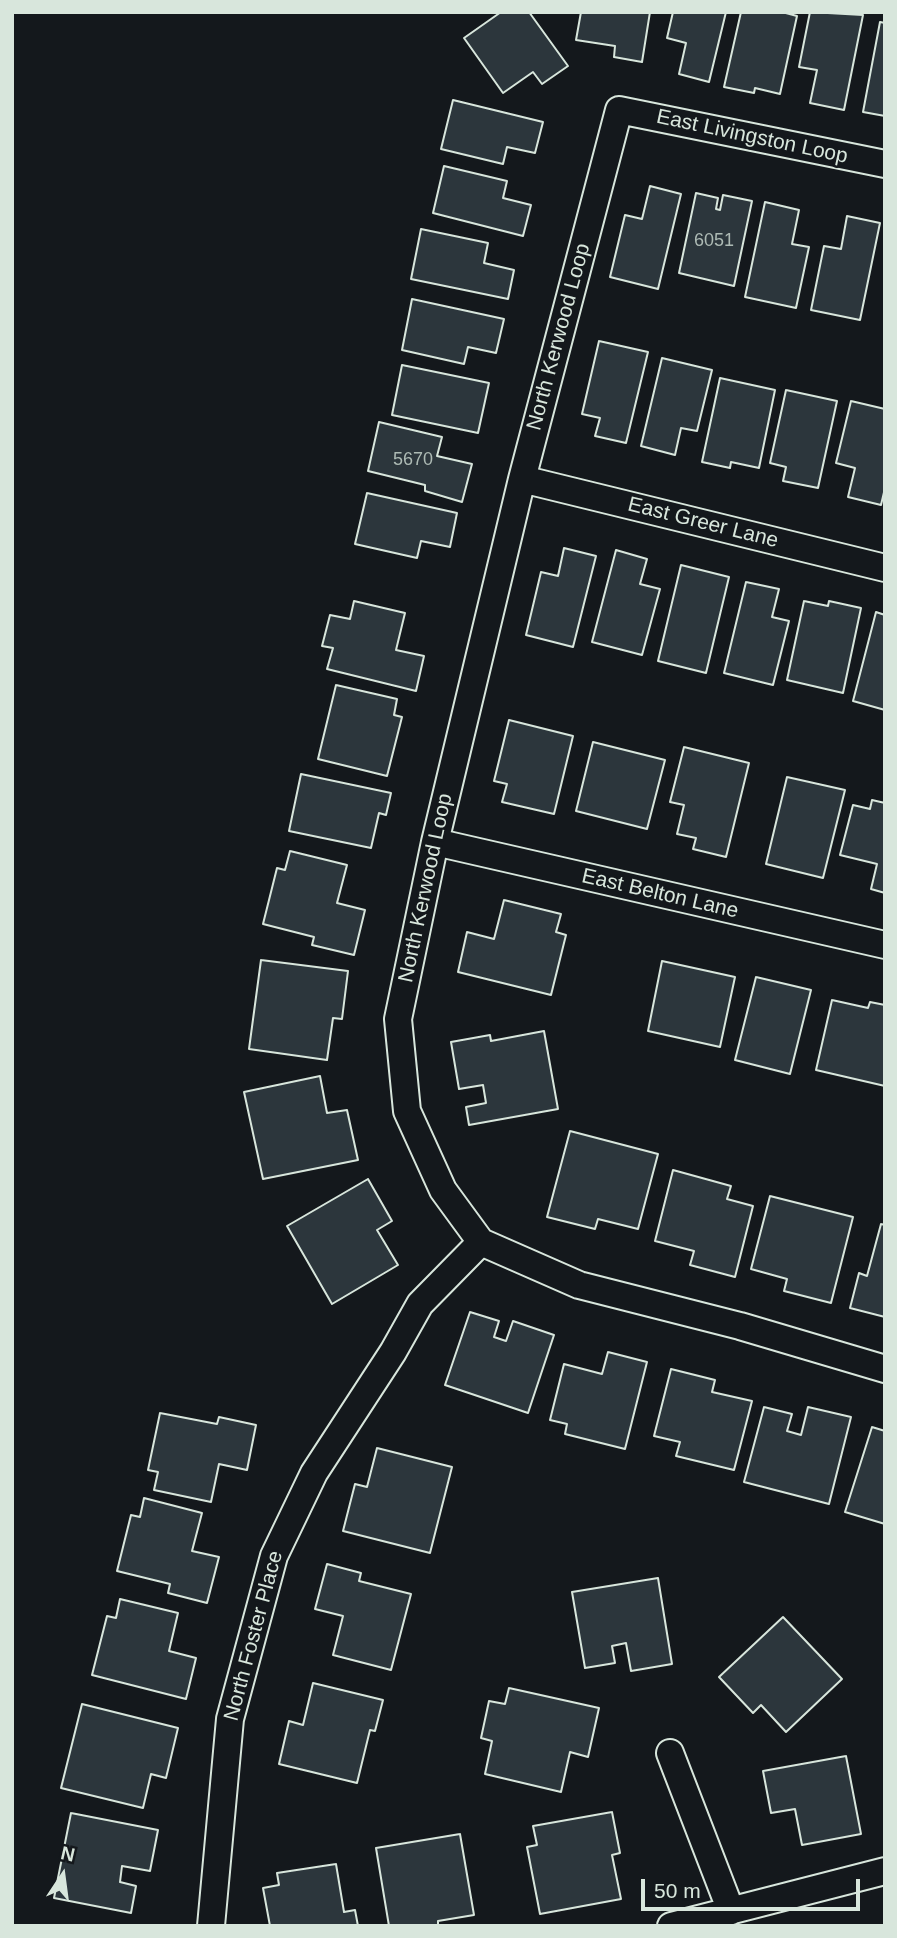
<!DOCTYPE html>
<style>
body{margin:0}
#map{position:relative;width:897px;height:1938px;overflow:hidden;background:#14181c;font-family:Arial,sans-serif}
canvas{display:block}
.frame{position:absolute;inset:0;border:14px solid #d8e6dc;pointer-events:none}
.north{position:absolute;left:28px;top:1840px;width:70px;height:70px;-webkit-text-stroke:5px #14181c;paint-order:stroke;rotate:13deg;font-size:19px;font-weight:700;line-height:28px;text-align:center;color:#d8e6dc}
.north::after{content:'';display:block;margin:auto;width:24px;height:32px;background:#d8e6dc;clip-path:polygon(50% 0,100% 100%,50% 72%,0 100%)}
.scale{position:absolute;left:641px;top:1879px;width:219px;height:32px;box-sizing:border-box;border:4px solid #d8e6dc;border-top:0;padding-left:9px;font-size:21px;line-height:24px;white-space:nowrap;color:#d8e6dc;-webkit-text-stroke:5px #14181c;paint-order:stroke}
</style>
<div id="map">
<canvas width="897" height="1938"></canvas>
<div class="frame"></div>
<div class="north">N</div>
<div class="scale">50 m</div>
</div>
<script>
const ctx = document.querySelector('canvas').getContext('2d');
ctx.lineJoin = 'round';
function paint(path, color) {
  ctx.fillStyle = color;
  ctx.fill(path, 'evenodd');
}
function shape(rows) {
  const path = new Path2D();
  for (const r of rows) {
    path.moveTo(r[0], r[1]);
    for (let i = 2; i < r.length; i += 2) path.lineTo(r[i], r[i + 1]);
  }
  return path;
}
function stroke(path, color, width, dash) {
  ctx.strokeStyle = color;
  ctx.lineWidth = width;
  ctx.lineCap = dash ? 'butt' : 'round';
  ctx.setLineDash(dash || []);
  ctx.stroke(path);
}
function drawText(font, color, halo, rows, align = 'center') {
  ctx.font = font + ' Arial,sans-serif';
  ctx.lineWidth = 5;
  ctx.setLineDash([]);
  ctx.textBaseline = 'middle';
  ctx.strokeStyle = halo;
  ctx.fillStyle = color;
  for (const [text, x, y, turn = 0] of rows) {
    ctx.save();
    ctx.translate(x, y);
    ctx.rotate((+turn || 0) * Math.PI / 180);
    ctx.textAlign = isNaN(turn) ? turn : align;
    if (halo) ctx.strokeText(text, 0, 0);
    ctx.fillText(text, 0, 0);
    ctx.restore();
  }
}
const building = shape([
 [501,12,529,12,568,66,542,84,533,72,503,93,464,38,501,12],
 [581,12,650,12,642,62,614,57,615,46,576,40,581,12],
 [673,12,726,12,709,82,679,74,686,43,667,38,673,12],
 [741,12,782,12,797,16,780,94,755,88,754,93,724,87,741,12],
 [810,12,863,15,844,110,810,103,817,70,799,67,810,12],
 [880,22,885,23,885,116,863,112,880,22],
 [453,100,543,122,535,153,507,147,503,164,441,149,453,100],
 [444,166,507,181,503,198,531,205,523,236,433,213,444,166],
 [650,186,681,194,658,289,610,277,625,215,642,219,650,186],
 [696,193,718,198,716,209,720,210,723,195,752,201,734,286,679,273,696,193],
 [765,202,799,210,792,244,809,247,796,308,745,297,765,202],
 [847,216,880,223,860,320,811,310,824,246,841,249,847,216],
 [421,229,488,243,484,263,514,270,508,299,411,279,421,229],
 [412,299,504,319,496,353,468,347,464,364,402,350,412,299],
 [599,341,648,352,626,443,595,436,600,418,582,414,599,341],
 [662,358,712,370,697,431,681,428,675,455,641,446,662,358],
 [402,365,489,383,478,433,392,415,402,365],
 [720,378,775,390,759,468,731,462,730,468,702,462,720,378],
 [786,390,837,401,818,488,783,481,786,467,770,463,786,390],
 [851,401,885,409,885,488,881,505,848,497,855,468,836,463,851,401],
 [379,422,442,437,437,456,472,464,462,502,425,491,425,485,368,471,379,422],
 [367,493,457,513,450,547,421,541,417,558,355,544,367,493],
 [564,548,596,556,573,647,526,635,541,572,558,576,564,548],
 [616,550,647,559,640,584,660,589,642,655,592,642,616,550],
 [681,565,729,577,706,673,658,661,681,565],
 [746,582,779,589,772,617,789,621,773,685,724,673,746,582],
 [354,601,405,613,396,650,424,656,416,691,327,669,333,648,322,646,330,615,350,619,354,601],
 [804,601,828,606,829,601,861,608,843,693,787,680,804,601],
 [876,612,885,615,885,710,853,701,876,612],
 [336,685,397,699,394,715,402,717,387,776,318,759,336,685],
 [509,720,573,736,554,814,502,802,507,784,494,781,509,720],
 [593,742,665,760,647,829,576,811,593,742],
 [684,747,749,763,726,857,693,849,696,838,677,834,684,805,670,802,684,747],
 [301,774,391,793,386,815,379,813,371,848,289,831,301,774],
 [787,777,845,790,823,878,766,864,787,777],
 [872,800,885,803,885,893,871,889,877,864,840,855,853,805,870,809,872,800],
 [290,851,347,865,337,903,365,910,354,955,312,945,314,937,263,924,277,868,285,870,290,851],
 [504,900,561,914,556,932,566,935,551,995,458,972,467,932,494,939,504,900],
 [261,960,348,971,342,1019,333,1018,327,1060,249,1049,261,960],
 [662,961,735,977,720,1047,648,1031,662,961],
 [756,977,811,990,790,1074,735,1060,756,977],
 [832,1000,868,1008,870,1002,885,1005,885,1086,816,1070,832,1000],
 [544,1031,558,1109,469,1125,466,1107,486,1103,483,1085,459,1089,451,1042,490,1035,491,1041,544,1031],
 [320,1076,327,1113,347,1110,358,1160,263,1179,244,1092,320,1076],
 [570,1131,658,1154,638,1229,598,1219,595,1229,547,1217,570,1131],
 [673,1170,731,1186,727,1199,753,1206,735,1277,690,1265,694,1251,655,1241,673,1170],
 [368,1179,392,1221,377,1230,398,1265,332,1304,287,1226,368,1179],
 [770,1196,853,1217,831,1303,784,1291,787,1279,751,1269,770,1196],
 [881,1224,885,1225,885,1317,850,1308,859,1273,867,1276,881,1224],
 [470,1312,499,1321,494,1337,506,1341,513,1321,554,1335,528,1413,445,1385,470,1312],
 [608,1352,647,1362,625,1449,565,1434,567,1424,550,1420,564,1364,602,1374,608,1352],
 [671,1369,715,1380,712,1392,752,1401,734,1470,676,1456,680,1442,654,1436,671,1369],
 [764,1407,792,1414,787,1431,801,1435,808,1407,851,1417,829,1504,744,1482,764,1407],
 [160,1413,217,1424,219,1417,256,1425,247,1470,219,1464,211,1502,154,1490,158,1472,148,1470,160,1413],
 [872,1427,885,1431,885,1524,845,1512,872,1427],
 [377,1448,452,1467,430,1553,343,1531,355,1484,367,1487,377,1448],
 [144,1498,202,1513,192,1551,219,1557,207,1603,168,1593,170,1584,117,1571,131,1515,140,1517,144,1498],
 [327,1564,361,1573,359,1581,411,1594,391,1670,333,1655,343,1616,315,1609,327,1564],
 [658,1578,672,1664,631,1671,626,1643,612,1646,615,1663,585,1668,572,1592,658,1578],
 [120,1599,178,1613,169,1651,196,1658,186,1699,92,1675,107,1616,116,1618,120,1599],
 [783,1617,842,1679,786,1732,761,1705,753,1713,719,1677,783,1617],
 [313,1683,383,1700,375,1731,370,1730,357,1783,279,1764,289,1721,303,1725,313,1683],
 [509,1688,599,1708,588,1757,570,1752,561,1792,485,1774,492,1741,481,1738,489,1701,505,1704,509,1688],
 [82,1704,178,1728,166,1778,151,1774,143,1808,61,1788,82,1704],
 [846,1756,861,1834,802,1845,795,1809,771,1813,763,1771,846,1756],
 [612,1812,620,1853,612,1855,621,1899,540,1914,527,1847,537,1845,533,1826,612,1812],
 [71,1813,158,1830,150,1871,122,1866,120,1882,136,1886,131,1913,54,1898,71,1813],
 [460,1834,474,1915,438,1921,438,1926,389,1926,376,1848,460,1834],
 [336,1864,344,1912,355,1910,358,1926,270,1926,263,1888,279,1885,277,1873,336,1864]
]);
const street = shape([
 [885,164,619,110,522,479,435,842,398,1019,407,1111,443,1190,481,1242,579,1285,740,1326,885,1369],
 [522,479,885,568],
 [435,842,885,945],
 [670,1753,731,1911],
 [211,1926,230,1719,274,1556,314,1473,393,1352,420,1304,481,1242],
 [671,1926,885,1871]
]);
const numberNames = [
 ["6051",714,241],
 ["5670",413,460]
];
const streetNames = [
 ["East Livingston Loop",752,137,12],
 ["North Kerwood Loop",559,337,-75],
 ["East Greer Lane",703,523,14],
 ["North Kerwood Loop",426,888,-78],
 ["East Belton Lane",660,894,13],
 ["North Foster Place",254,1636,-75]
];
paint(building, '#2c363c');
stroke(building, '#d8e6dc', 2);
stroke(street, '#d8e6dc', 30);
stroke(street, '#14181c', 26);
drawText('18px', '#adbab4', null, numberNames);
drawText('21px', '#d8e6dc', '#14181c', streetNames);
</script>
